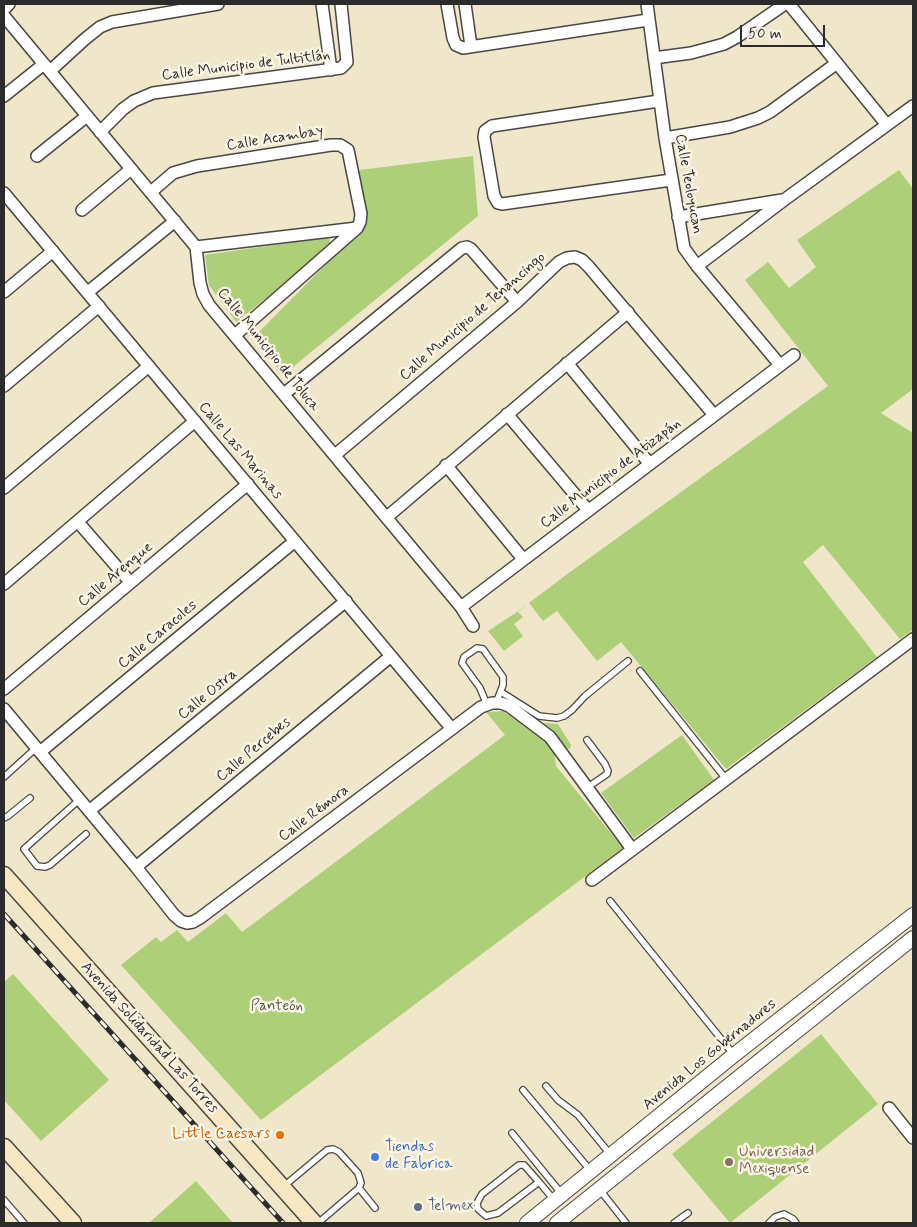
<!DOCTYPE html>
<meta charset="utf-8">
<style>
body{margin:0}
#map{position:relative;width:917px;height:1227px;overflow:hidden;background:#f0e7ca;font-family:Mynerve,sans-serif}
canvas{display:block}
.frame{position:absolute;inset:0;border:5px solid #2b2b2b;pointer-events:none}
.scale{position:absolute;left:740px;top:25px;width:85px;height:22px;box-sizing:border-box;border:2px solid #2b2b2b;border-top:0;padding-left:6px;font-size:15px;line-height:18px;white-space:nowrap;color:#2b2b2b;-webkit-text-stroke:4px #fcf5e5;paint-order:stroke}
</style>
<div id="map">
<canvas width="917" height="1227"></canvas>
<div class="frame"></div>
<div class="scale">50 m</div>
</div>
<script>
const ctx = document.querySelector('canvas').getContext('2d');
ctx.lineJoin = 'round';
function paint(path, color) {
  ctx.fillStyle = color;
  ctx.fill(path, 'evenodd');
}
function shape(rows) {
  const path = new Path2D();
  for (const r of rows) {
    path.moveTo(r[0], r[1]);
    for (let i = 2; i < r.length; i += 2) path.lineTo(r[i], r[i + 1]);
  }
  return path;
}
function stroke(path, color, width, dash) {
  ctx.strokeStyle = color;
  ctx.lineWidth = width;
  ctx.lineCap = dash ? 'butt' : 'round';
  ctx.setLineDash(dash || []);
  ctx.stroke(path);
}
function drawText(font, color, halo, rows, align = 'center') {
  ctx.font = font + ' Mynerve,sans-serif';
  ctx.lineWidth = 5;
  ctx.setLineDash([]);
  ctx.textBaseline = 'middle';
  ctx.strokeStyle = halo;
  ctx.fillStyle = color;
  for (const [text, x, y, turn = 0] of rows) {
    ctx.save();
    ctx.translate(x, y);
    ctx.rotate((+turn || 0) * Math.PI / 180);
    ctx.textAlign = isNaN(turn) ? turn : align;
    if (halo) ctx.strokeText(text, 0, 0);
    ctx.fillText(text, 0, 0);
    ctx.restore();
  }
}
const green = shape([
 [473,156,478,216,283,375,253,338,352,238,364,211,359,170],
 [899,170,913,189,913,389,881,413,913,433,913,630,900,639,823,545,803,562,877,657,726,769,621,642,597,661,557,611,543,621,529,603,518,612,523,617,514,624,523,636,504,651,488,631,517,612,566,575,828,386,745,280,768,262,789,288,816,267,797,240],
 [329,237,331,247,236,322,209,285,205,255],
 [503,711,544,737,554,750,556,766,623,848,261,1120,121,965,156,937,161,942,177,930,188,942,226,913,242,932,505,735,486,712],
 [543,723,558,724,571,745,570,749,565,748],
 [682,735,714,780,634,838,601,793],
 [13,974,109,1080,41,1141,4,1100,4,982],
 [821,1034,878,1104,730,1223,672,1154],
 [196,1181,233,1223,149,1223]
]);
const service = shape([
 [640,671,726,779],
 [501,692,539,716,557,718,564,716,572,710,585,696,628,661],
 [487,705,480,688,462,663,464,657,477,648,483,649,503,677,503,685,496,703],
 [587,740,605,764,608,771,607,774,588,787],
 [4,777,36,748],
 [79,800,24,849,37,866,45,867,50,865,86,834],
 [4,818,8,816,30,798],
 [610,901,734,1055],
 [546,1086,558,1100,578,1115,610,1154],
 [523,1090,590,1170],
 [512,1133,561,1193],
 [539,1182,498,1213,486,1216,478,1209,477,1203,482,1194,519,1165,524,1165,539,1182,554,1200],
 [284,1186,327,1150,333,1149,339,1152,358,1173,361,1183,359,1188,318,1223],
 [359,1188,375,1208],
 [600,1190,626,1223],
 [4,1200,24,1223],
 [674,1223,688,1213],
 [769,1223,775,1217,784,1214,793,1219,796,1223]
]);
const minor = shape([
 [322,4,331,70],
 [447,4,453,38,456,45,463,48,648,20],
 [465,4,471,46],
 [647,4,665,138,684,248,697,266,780,365],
 [789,4,887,125],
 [4,9,9,4],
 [4,16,196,247,200,283,203,294,209,305,461,607,473,626],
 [654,58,691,53,724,44,737,37,785,4],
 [50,71,85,39,100,27,112,22,218,4],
 [4,96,44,64],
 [659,101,492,126,485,131,484,137,494,196,498,203,502,204,671,180],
 [100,132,123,109,134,101,153,93,341,68,347,62,341,4],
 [665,138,730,127,758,118,770,112,837,63],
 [37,156,87,116],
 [151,192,173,173,197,166,331,145,340,145,348,150,361,214,360,222,357,228,235,335],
 [4,193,452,729],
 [82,210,131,169],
 [678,217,782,200],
 [196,247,357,228],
 [697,266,784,200,913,106],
 [4,292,53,251],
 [88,292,175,221],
 [567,363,649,463],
 [4,386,99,306],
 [284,394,462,248,467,247,471,249,517,302],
 [507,414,588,510],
 [335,455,517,302,559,262,567,258,575,257,582,260,589,267,714,415],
 [446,465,523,559],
 [4,488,149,366],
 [387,517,628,312],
 [78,522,130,582],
 [4,584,195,421],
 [461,607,794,355],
 [4,689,248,484],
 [4,709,136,867,174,915,181,921,187,923,193,922,200,918,481,707,492,703,501,703,509,706,550,737,632,849],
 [40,752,295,541],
 [89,811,346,601],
 [136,867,391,656],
 [592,880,913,639],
 [889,1108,913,1138]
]);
const tertiary = shape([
 [527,1223,734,1055,913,915],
 [557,1223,913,938]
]);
const secondary = shape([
 [4,875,314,1223],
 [4,1147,73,1223]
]);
const rail = shape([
 [4,914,283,1223]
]);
const markers = [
 [280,1135,5,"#e8710a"],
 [375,1157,5,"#3f7fe0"],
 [729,1162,5,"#8d6e63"],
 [418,1207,5,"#5c6f8a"]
];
const streetNames = [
 ["Calle Municipio de Tultitlán",246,66,-7],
 ["Calle Acambay",275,139,-9],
 ["Calle Teoloyucan",688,184,80],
 ["Calle Municipio de Tenancingo",473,317,-41],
 ["Calle Municipio de Toluca",268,350,51],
 ["Calle Las Marinas",240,451,50],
 ["Calle Municipio de Atizapán",611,474,-37],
 ["Calle Arenque",116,575,-40],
 ["Calle Caracoles",158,635,-40],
 ["Calle Ostra",208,695,-39],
 ["Calle Percebes",254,750,-40],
 ["Calle Rémora",314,814,-37],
 ["Avenida Solidaridad Las Torres",149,1038,48],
 ["Avenida Los Gobernadores",710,1055,-39]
];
const parkNames = [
 ["Panteón",277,1007]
];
const foodNames = [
 ["Little Caesars",270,1135]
];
const shopNames = [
 ["Tiendas",385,1148],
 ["de Fabrica",385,1165]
];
const educationNames = [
 ["Universidad",739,1153],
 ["Mexiquense",739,1170]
];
const serviceNames = [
 ["Telmex",428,1207]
];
paint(green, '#accf78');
stroke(service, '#494743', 8);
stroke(minor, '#494743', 14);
stroke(tertiary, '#494743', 16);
stroke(secondary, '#494743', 19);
stroke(service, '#fff', 5.5);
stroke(minor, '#fff', 11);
stroke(tertiary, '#fff', 14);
stroke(secondary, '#f7e8c3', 16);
stroke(rail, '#2b2b2b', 5);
stroke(rail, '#fcf5e5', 3, [9]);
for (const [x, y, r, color] of markers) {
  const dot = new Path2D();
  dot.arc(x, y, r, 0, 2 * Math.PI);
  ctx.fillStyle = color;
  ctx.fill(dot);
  stroke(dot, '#fcf5e5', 2);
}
drawText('15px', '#2b2b2b', '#fcf5e5', streetNames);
drawText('15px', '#525c42', '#fcf5e5', parkNames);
drawText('15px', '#c56008', '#fcf5e5', foodNames, 'right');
drawText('15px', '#366cbe', '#fcf5e5', shopNames, 'left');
drawText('15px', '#785e54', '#fcf5e5', educationNames, 'left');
drawText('15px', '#4e5e75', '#fcf5e5', serviceNames, 'left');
</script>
